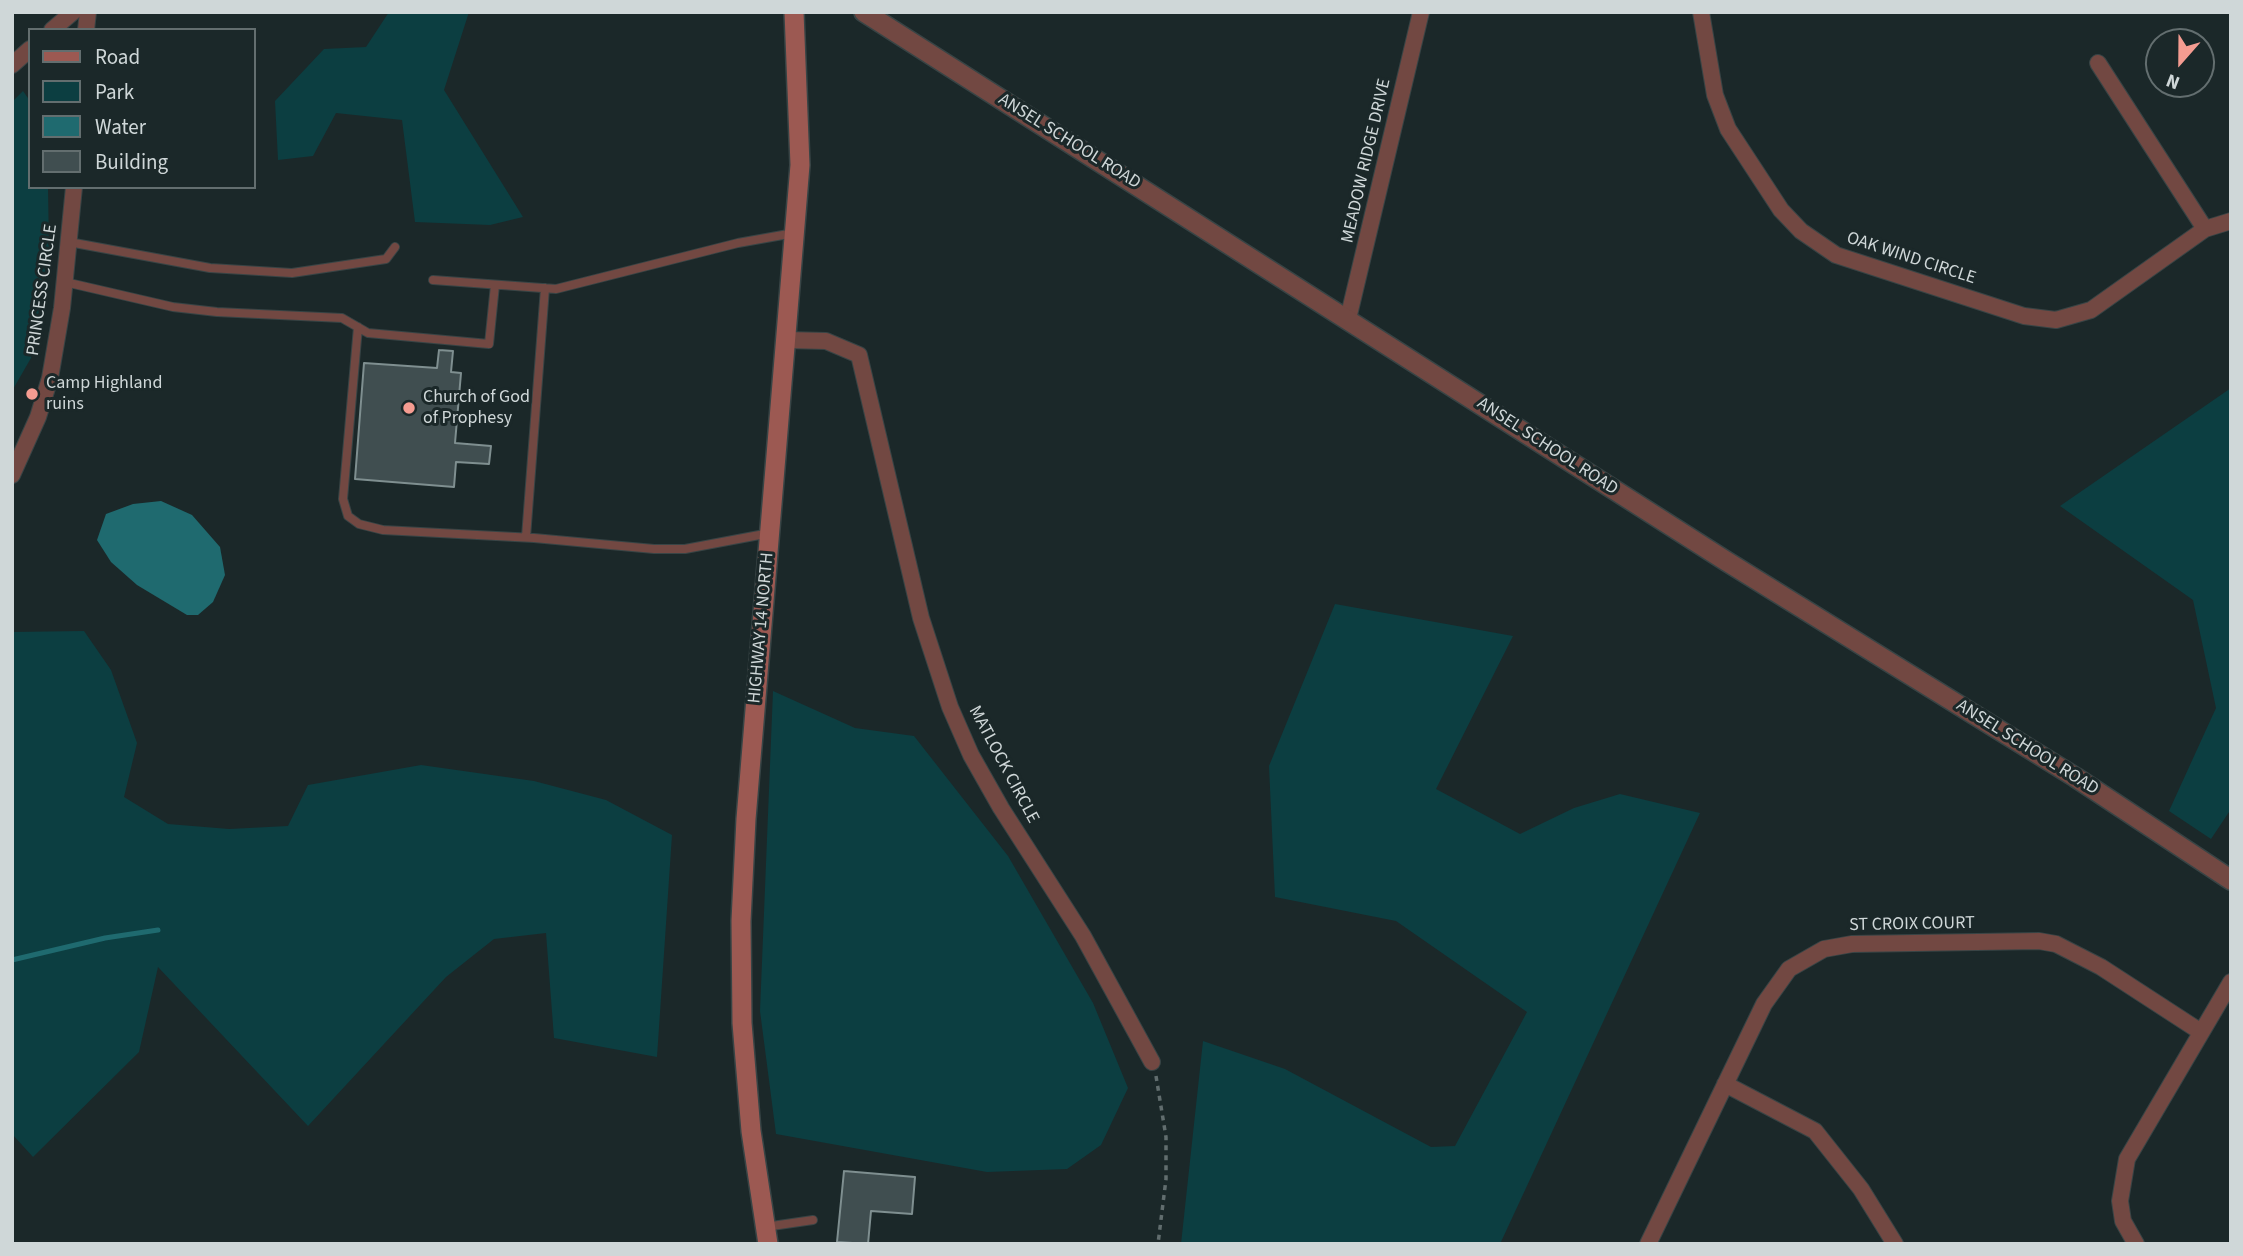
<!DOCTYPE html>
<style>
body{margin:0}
#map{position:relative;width:2243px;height:1256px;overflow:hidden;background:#1b2829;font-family:"Source Sans 3",sans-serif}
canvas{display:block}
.frame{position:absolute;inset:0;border:14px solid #cfd7d8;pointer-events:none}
.legend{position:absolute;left:28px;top:28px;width:228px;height:161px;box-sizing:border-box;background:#1b2829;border:2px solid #636e6f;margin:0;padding:9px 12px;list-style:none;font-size:21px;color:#cfd7d8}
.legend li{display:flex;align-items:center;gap:14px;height:35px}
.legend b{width:35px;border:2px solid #636e6f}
.north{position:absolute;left:2145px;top:28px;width:70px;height:70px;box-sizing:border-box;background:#1b2829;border:2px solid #636e6f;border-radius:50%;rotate:201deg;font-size:19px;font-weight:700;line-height:28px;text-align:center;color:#cfd7d8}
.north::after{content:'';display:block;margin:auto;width:24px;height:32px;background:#f59c91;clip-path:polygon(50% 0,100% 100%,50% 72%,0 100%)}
</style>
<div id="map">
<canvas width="2243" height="1256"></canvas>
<div class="frame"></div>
<ul class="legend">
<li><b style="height:9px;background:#9c5952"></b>Road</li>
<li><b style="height:19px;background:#0c3e41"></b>Park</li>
<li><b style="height:19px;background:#1f6a6f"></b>Water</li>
<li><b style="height:19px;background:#404e50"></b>Building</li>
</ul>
<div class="north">N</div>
</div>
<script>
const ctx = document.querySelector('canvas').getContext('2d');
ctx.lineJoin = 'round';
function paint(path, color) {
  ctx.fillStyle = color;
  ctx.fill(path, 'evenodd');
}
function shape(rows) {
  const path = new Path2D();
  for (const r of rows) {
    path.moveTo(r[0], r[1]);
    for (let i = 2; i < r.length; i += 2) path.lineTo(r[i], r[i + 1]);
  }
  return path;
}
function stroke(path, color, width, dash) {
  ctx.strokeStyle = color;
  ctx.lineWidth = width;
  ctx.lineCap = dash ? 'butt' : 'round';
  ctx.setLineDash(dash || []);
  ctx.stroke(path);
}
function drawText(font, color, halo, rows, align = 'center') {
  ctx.font = font + ' "Source Sans 3",sans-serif';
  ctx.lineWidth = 6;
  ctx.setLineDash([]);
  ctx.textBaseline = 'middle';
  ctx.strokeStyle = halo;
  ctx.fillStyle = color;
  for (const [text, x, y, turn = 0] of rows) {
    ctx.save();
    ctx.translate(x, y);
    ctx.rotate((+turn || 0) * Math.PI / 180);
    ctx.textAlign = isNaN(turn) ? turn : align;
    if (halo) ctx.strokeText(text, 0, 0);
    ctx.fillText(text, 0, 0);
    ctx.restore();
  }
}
const green = shape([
 [389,12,469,12,444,90,523,217,490,225,415,222,402,120,336,113,313,156,278,160,275,101,324,49,366,47],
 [23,91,30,101,30,187,48,187,49,250,31,358,12,391,12,102],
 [2231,388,2231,809,2211,839,2169,811,2216,708,2193,600,2060,506],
 [1335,604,1513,636,1436,789,1520,834,1574,808,1620,794,1700,813,1500,1244,1181,1244,1203,1041,1285,1069,1431,1147,1455,1146,1527,1012,1396,921,1275,897,1269,766],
 [84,631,111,670,137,743,124,797,168,824,229,829,288,826,308,785,421,765,534,781,606,800,672,835,657,1057,554,1038,546,933,494,939,446,977,308,1126,158,967,139,1052,33,1157,12,1134,12,632],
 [773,691,855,728,914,736,1008,856,1093,1003,1128,1088,1101,1145,1067,1169,987,1172,776,1134,760,1011]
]);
const water = shape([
 [161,501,192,515,220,547,225,575,213,602,198,615,187,615,137,585,111,562,97,540,106,514,133,504]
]);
const stream = shape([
 [12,960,105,938,158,930]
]);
const building = shape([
 [439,350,453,351,451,372,461,373,455,443,491,446,489,464,456,462,454,487,355,479,364,363,437,368,439,350],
 [844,1171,915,1177,912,1214,871,1211,868,1244,837,1242,844,1171]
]);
const path = shape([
 [1156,1076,1166,1137,1166,1179,1158,1244]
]);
const service = shape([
 [69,242,210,268,292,273,386,259,395,247],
 [433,280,556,289,738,243,794,233],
 [65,282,173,307,217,312,342,318,368,333,489,344,495,285],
 [358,327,343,499,348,516,359,524,383,530,534,538,654,549,685,549,770,533],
 [526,537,545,288],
 [765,1227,813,1220]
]);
const minor = shape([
 [1701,12,1715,95,1728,129,1781,210,1801,231,1836,255,2024,316,2056,320,2091,310,2205,229,2231,221],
 [52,30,73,12],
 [86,30,88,12],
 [2098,63,2205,229],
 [12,65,30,49],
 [1348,319,1421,12],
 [786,340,826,341,859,355,921,618,950,707,971,755,1001,808,1083,936,1152,1062],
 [12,475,38,417,50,378,62,308,74,187],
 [1725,1084,1815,1131,1861,1189,1895,1244],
 [1648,1244,1764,1004,1789,969,1824,949,1852,944,2039,941,2056,944,2101,967,2201,1032],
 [2136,1244,2123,1221,2120,1201,2127,1159,2231,982]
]);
const tertiary = shape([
 [864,12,1726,561,2075,777,2231,880]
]);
const secondary = shape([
 [768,1244,751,1131,742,1023,741,921,746,819,800,165,794,12]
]);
const markers = [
 [32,394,7,"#f59c91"],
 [409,408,7,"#f59c91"]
];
const streetNames = [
 ["ANSEL SCHOOL ROAD",1069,142,32],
 ["MEADOW RIDGE DRIVE",1367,161,-77],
 ["OAK WIND CIRCLE",1911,259,18],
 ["PRINCESS CIRCLE",43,290,-82],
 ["ANSEL SCHOOL ROAD",1547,447,33],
 ["HIGHWAY 14 NORTH",762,628,-85],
 ["ANSEL SCHOOL ROAD",2027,748,32],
 ["MATLOCK CIRCLE",1003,765,62],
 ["ST CROIX COURT",1912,925,-1]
];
const poiNames = [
 ["Camp Highland",46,384],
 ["ruins",46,405],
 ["Church of God",423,398],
 ["of Prophesy",423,419]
];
paint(green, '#0c3e41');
paint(water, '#1f6a6f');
stroke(stream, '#1f6a6f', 5);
paint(building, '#404e50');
stroke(building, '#7f8f90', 2);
stroke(service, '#384445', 10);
stroke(minor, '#384445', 18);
stroke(tertiary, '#384445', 22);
stroke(secondary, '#384445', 22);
stroke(path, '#616d6e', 3.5, [5, 5]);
stroke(service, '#724842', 8);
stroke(minor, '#724842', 16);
stroke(tertiary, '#724842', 19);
stroke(secondary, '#9c5952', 19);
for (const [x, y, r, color] of markers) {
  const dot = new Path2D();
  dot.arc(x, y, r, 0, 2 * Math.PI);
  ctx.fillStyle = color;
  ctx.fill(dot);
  stroke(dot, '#1b2829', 2.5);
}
drawText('18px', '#cfd7d8', '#1b2829', streetNames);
drawText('18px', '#cfd7d8', '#1b2829', poiNames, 'left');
</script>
